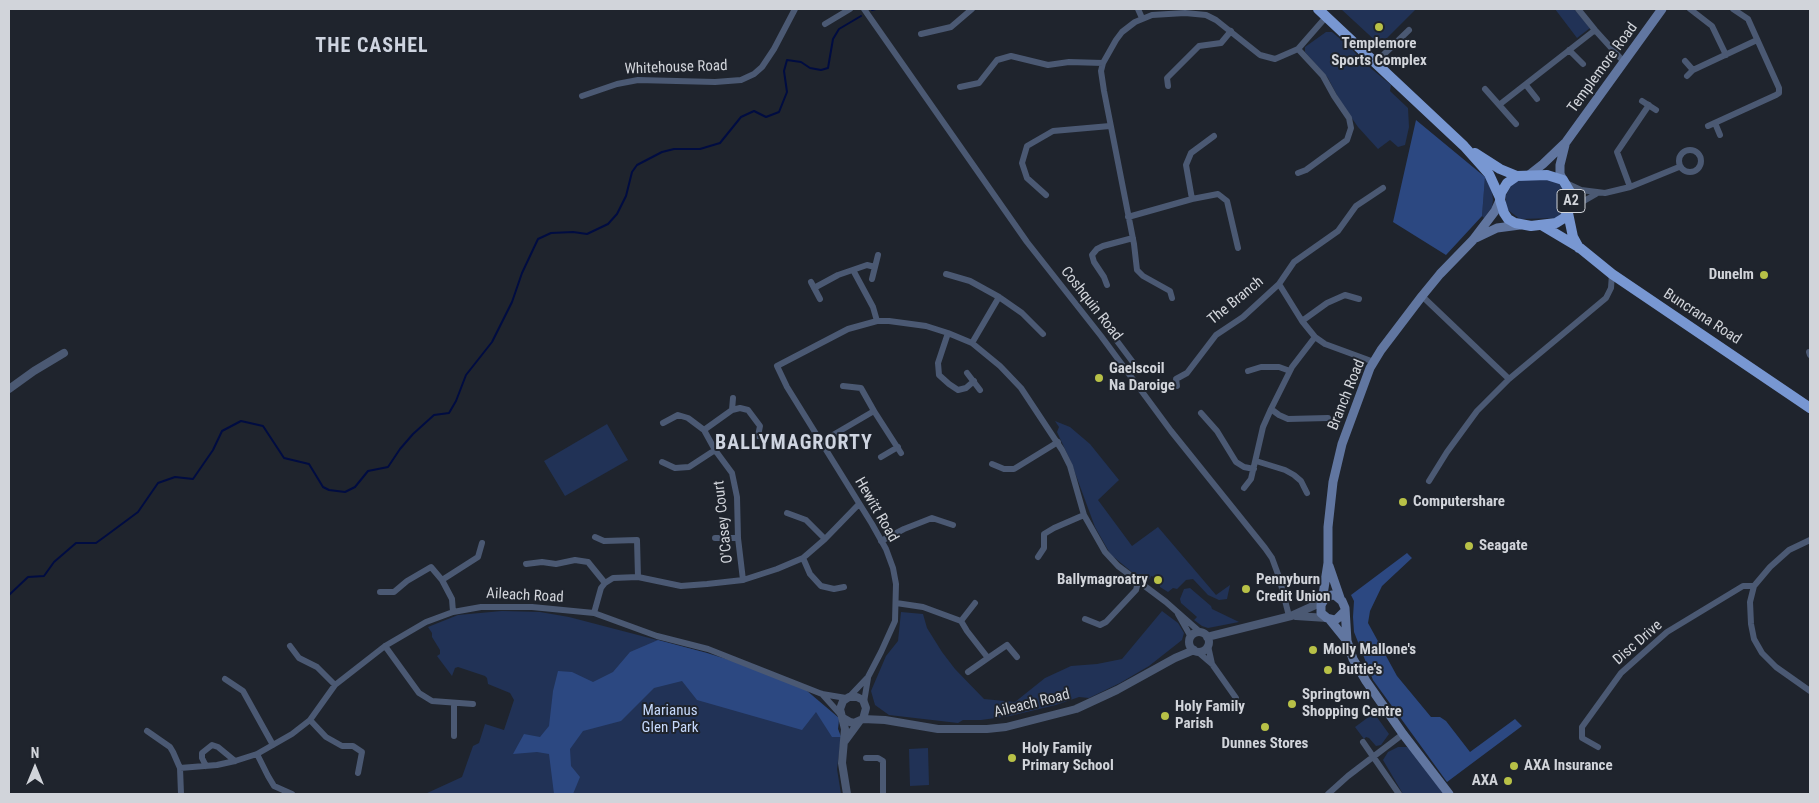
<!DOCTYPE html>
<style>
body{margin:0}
#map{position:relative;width:1819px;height:803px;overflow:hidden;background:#1f242d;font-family:"Roboto Condensed",sans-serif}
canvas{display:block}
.frame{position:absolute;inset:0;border:10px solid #d1d4da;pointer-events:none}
.north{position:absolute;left:10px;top:743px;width:50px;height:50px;-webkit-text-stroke:4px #1f242d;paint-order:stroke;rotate:0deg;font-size:14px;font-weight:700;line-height:20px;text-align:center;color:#d1d4da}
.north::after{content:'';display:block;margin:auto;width:18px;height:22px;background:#d1d4da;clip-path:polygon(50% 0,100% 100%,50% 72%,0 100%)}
</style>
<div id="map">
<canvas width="1819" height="803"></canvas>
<div class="frame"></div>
<div class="north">N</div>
</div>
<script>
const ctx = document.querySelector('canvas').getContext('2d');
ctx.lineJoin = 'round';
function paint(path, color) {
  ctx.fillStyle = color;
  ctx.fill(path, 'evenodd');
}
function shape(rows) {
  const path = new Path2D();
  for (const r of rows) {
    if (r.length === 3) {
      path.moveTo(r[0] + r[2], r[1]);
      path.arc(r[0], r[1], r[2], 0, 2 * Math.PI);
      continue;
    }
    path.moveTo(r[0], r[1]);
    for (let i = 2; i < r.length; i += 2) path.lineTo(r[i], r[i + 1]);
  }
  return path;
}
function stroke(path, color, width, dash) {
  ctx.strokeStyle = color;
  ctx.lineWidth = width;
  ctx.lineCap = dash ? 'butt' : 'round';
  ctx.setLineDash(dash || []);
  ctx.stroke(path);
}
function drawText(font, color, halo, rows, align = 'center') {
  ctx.font = font + ' "Roboto Condensed",sans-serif';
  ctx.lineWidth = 4;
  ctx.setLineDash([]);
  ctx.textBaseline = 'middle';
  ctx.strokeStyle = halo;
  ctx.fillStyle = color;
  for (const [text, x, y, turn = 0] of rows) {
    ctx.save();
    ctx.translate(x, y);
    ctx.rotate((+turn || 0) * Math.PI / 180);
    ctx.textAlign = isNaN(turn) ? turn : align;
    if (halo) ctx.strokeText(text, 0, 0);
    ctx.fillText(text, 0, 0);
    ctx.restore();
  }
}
const green = shape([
 [1341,9,1416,9,1380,45],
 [1555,9,1574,9,1590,28,1577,38],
 [1326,32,1332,32,1350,47,1362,61,1391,85,1390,91,1408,108,1409,127,1405,145,1398,147,1390,140,1378,149,1358,127,1340,101,1328,78,1305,52,1305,47],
 [1485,177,1487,178,1492,192,1493,200,1492,207,1484,218,1482,216],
 [1550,179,1559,182,1565,189,1567,200,1565,210,1556,218,1520,219,1508,210,1506,206,1506,195,1511,186,1516,182,1521,180],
 [1055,421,1070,427,1090,444,1119,480,1098,500,1132,546,1158,527,1216,595,1230,585,1227,599,1219,600,1208,595,1193,579,1186,580,1177,589,1173,588,1168,592,1160,587,1160,579,1151,576,1150,579,1133,573,1115,558,1112,557,1095,527,1071,462,1057,432,1059,427],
 [607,424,628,460,565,496,544,461],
 [1190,588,1211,606,1212,609,1239,622,1208,628,1202,626,1194,620,1197,617,1181,603,1180,599,1184,589],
 [502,611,540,612,569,617,707,653,839,718,838,729,841,737,837,769,841,794,425,794,462,777,473,746,479,743,485,724,504,730,514,700,510,693,488,684,487,678,485,676,458,667,455,668,452,676,437,656,440,654,440,650,432,637,432,633,428,627,458,615],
 [1162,611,1178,623,1184,633,1182,640,1149,666,1120,683,1089,698,1079,697,1056,705,1010,716,981,720,963,720,958,723,889,715,875,705,871,691,886,656,898,641,901,612,923,614,927,628,942,652,955,669,984,699,1015,702,1045,678,1071,666,1097,664,1122,659],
 [1374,713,1389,734,1381,745,1376,746,1369,738,1366,737,1364,739,1355,727],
 [1398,747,1407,747,1410,749,1444,794,1403,794,1383,760,1388,752],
 [928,748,929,785,910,786,909,749]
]);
const forest = shape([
 [1416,120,1485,177,1482,216,1446,255,1393,222],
 [1407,553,1412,558,1382,586,1370,611,1368,623,1397,676,1431,717,1440,717,1446,721,1470,752,1515,719,1522,726,1447,782,1373,680,1354,632,1353,617,1354,601,1351,595],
 [658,640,707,653,755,668,806,690,839,718,838,729,841,737,832,737,816,712,802,730,697,700,682,681,654,688,621,721,583,731,570,749,571,766,580,777,573,794,554,794,549,754,537,752,513,754,524,734,540,737,549,726,553,691,558,671,572,672,593,682,613,672,630,652]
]);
const stream = shape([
 [872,10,876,9],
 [9,595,28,577,44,576,54,562,76,543,96,543,107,535,138,512,158,483,175,477,193,479,213,450,222,431,241,421,263,426,284,458,309,464,323,487,329,490,345,492,355,487,368,471,388,467,400,449,413,434,434,415,449,413,456,401,466,375,492,342,512,302,522,273,538,239,551,233,573,232,587,234,608,224,617,214,626,196,632,172,637,165,662,152,674,149,700,149,720,143,741,117,754,111,766,117,779,112,787,92,784,71,787,60,801,62,810,68,821,70,828,68,833,39,839,29,861,16]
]);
const minor = shape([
 [864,9,1027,242,1101,336,1171,431,1265,548,1272,558,1279,577,1289,616],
 [1138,9,1142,18],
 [1578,9,1595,30,1624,62],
 [1690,9,1712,26,1726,55],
 [825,24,850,9],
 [921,34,951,27,972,9],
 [1298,49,1323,76,1334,96,1349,118,1351,128,1347,140,1306,170,1298,173],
 [1569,50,1583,64],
 [1685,61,1693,70],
 [1375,63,1409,30],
 [1687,76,1693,70,1757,40],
 [1526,85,1537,99],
 [1168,86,1167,78,1199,46,1221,43,1231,31],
 [960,87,979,83,997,60,1011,56,1048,65,1069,62,1103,63],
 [1485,89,1516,124],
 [582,96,617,84,638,80,715,82,741,80,754,74,762,67,774,49,795,9],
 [1642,101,1656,110],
 [1499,105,1595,30],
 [1715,123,1720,135],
 [1708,126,1776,95,1779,93,1779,88,1748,19,1733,9],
 [1690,161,11],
 [1566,183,1581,190,1605,193,1630,187,1679,167],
 [1630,187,1617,152,1649,105],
 [1046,195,1027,178,1022,163,1027,146,1053,131,1110,126],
 [1192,199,1186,165,1191,153,1214,136],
 [1570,209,1596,194],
 [1128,217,1192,199,1218,194,1227,201,1238,248],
 [853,270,873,307,877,321],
 [946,274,970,281,999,297],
 [872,279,878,255],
 [811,282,820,299],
 [1107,285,1104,277,1094,262,1092,255,1097,249,1103,246,1133,238],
 [814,288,838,275,867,265,875,267],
 [1422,296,1509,379],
 [1172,298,1170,291,1143,276,1137,270,1134,244,1104,91,1101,71,1103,63,1116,40,1122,32,1135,22,1152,15,1185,13,1206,15,1216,20,1260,55,1275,59,1298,49,1326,17],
 [1302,321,1327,303,1345,295,1359,299],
 [948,333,938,363,939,375,949,384,958,390,966,388,974,381],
 [1117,341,1138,369],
 [972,343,999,297,1022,313,1043,334],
 [1810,352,1809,352,1810,355],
 [1374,362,1325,344,1315,337,1302,321,1279,284,1294,262,1338,231,1356,206,1383,188],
 [1248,371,1261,367,1279,367,1290,371],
 [967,373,980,390],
 [843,386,861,388,874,411],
 [1177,386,1176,379,1187,373,1216,335,1243,317,1279,284],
 [1271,409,1279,415,1288,419,1328,418],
 [732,410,733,398],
 [1201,413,1217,431,1236,462,1244,467,1254,469],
 [663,423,678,415,688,418,704,430,715,450,732,473,737,497,738,538,743,580],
 [704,430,732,410,740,408,748,410,760,426,758,436],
 [821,442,874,411,901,453],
 [881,457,898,447],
 [1256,461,1285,470,1294,475,1301,481,1307,493],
 [662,462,675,468,689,467,715,450],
 [992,464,1004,469,1014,469,1058,442],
 [1429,481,1447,452,1477,411,1509,379,1606,298,1611,288,1612,274],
 [1244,488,1251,479,1263,427,1271,409,1292,367,1315,337],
 [787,513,806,520,825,539],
 [595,537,604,541,637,540,638,577],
 [715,538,738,538],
 [1810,540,1789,550,1770,567,1754,586,1750,602,1751,624,1754,639,1762,653,1776,667,1810,691],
 [881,541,904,529,932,518,953,525],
 [1038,557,1044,548,1044,534,1054,528,1084,515],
 [803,558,810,574,821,586,834,589,844,587],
 [526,564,542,562,556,564,575,560,588,562,605,583],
 [442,580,478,557,482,543],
 [380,592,394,592,407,581,431,567,442,580,452,599,453,612],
 [896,603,923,607,961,621,967,631,988,658,1007,645,1017,657],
 [594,613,601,588,605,583,613,578,638,577,681,586,707,584,743,580,777,569,803,558,825,539,859,504],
 [1178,614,1191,637],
 [1085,619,1100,625,1106,622,1136,590,1138,582],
 [961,621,975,603],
 [290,646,299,658,317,667,335,685],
 [385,646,419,693,432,701,473,704],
 [1208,646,1212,664],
 [1198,652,1212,664,1236,698],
 [968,672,988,658],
 [225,679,243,691,273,745],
 [822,694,840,714],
 [849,697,868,677,881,652,895,621,896,584,893,568,886,549,872,524,787,387,777,366,848,329,877,321,889,321,926,326,948,333,972,343,1000,366,1021,388,1062,450,1070,466,1084,515,1105,552,1118,566,1166,602,1200,632],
 [864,702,868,678],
 [454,703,454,736],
 [310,720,326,737,342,746,353,746,362,752,358,773],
 [147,731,170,747,173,752,180,768,181,794],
 [1363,742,1399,794],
 [1598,747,1582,738,1582,727,1621,673,1667,632,1743,586,1754,586],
 [257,754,268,776,274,786,292,794],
 [866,758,878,758,883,761,883,794],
 [206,766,202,758,202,753,212,745,218,747,235,761],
 [180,768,217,765,235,761,257,754,292,734,310,720,335,685,385,646,426,622,453,612,481,607,532,607,594,613,657,636,708,649,822,694,846,698],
 [1328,794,1348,776,1403,734]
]);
const tertiary = shape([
 [9,389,34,371,64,353],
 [1296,616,1327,618],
 [1199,642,10],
 [1207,637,1291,616,1322,602],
 [843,718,850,722,854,723,863,719,866,708,863,700,857,697,849,697,843,701,840,709,845,729,842,763,847,794],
 [863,719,885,720,938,729,987,729,1006,727,1076,709,1117,690,1175,658,1194,650],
 [845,741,859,722]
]);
const secondary = shape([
 [1529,175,1543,164,1566,142,1662,9],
 [1563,180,1560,174,1560,165,1565,145],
 [1476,238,1497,228,1520,225],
 [1329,566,1340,598],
 [1322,601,1328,563,1328,527,1333,482,1342,444,1370,368,1381,350,1422,296,1440,274,1473,240,1495,211,1500,200],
 [1344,612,1338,618,1335,620,1327,618,1321,613,1321,605,1325,598,1332,595,1336,596,1342,601,1345,608,1347,641,1353,659,1366,681,1403,734,1449,794],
 [1330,620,1347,641]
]);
const trunk = shape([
 [1318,9,1464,146,1489,174,1500,198],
 [1475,153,1500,169,1517,176],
 [1547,175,1563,180,1570,192,1570,209,1564,218,1556,223,1531,226,1515,223,1508,219,1504,213,1500,200,1501,193,1507,183,1517,176,1547,175],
 [1568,213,1573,237,1579,248],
 [1543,226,1580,248,1612,274,1810,408]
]);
const markers = [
 [1379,27,5,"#b8c147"],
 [1764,275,5,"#b8c147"],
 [1099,378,5,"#b8c147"],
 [1403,502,5,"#b8c147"],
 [1469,546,5,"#b8c147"],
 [1158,580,5,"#b8c147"],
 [1246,589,5,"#b8c147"],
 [1313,650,5,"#b8c147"],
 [1328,670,5,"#b8c147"],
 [1292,704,5,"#b8c147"],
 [1165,716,5,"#b8c147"],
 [1265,727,5,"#b8c147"],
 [1012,758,5,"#b8c147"],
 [1514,766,5,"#b8c147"],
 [1508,781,5,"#b8c147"]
];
const shields = [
 [1571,201,28]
];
const shieldNames = [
 ["A2",1571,201]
];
const poiNames = [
 ["Templemore",1379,44,"center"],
 ["Sports Complex",1379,61,"center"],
 ["Dunelm",1754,275,"right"],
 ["Gaelscoil",1109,369],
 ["Na Daroige",1109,386],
 ["Computershare",1413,502],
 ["Seagate",1479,546],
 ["Ballymagroatry",1148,580,"right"],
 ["Pennyburn",1256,580],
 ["Credit Union",1256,597],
 ["Molly Mallone's",1323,650],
 ["Buttie's",1338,670],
 ["Springtown",1302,695],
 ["Shopping Centre",1302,712],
 ["Holy Family",1175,707],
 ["Parish",1175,724],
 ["Dunnes Stores",1265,744,"center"],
 ["Holy Family",1022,749],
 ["Primary School",1022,766],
 ["AXA Insurance",1524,766],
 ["AXA",1498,781,"right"]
];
const streetNames = [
 ["Whitehouse Road",676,68,-2],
 ["Templemore Road",1603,68,-54],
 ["The Branch",1236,301,-39],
 ["Coshquin Road",1091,304,52],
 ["Buncrana Road",1702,317,33],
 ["Branch Road",1347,395,-68],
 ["Hewitt Road",876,510,60],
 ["O'Casey Court",724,522,-96],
 ["Aileach Road",525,596,3],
 ["Disc Drive",1638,643,-41],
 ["Aileach Road",1032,704,-14]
];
const parkNames = [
 ["Marianus",670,711],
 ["Glen Park",670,728]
];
const districtNames = [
 ["THE CASHEL",372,47],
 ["BALLYMAGRORTY",794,444]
];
paint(green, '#213256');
paint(forest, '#2c4881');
stroke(stream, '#000c41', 2);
stroke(minor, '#4b5973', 6);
stroke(tertiary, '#4b5973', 8);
stroke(secondary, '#6176a0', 9);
stroke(trunk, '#7897d2', 10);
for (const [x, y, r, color] of markers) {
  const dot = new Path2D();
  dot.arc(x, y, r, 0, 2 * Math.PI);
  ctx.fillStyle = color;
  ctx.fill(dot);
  stroke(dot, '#1f242d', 2);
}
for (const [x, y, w] of shields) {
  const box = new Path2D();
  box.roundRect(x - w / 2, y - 11.5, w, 23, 4);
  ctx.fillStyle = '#1f242d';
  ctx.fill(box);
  stroke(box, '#d1d4da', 1);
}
drawText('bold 14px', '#d1d4da', null, shieldNames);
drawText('bold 15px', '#d1d4da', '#1f242d', poiNames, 'left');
drawText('15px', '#d1d4da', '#1f242d', streetNames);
drawText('15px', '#c6d9fc', '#1f242d', parkNames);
ctx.letterSpacing = '1px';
drawText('bold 20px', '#ced4e0', '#1f242d', districtNames);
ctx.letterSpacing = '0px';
</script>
